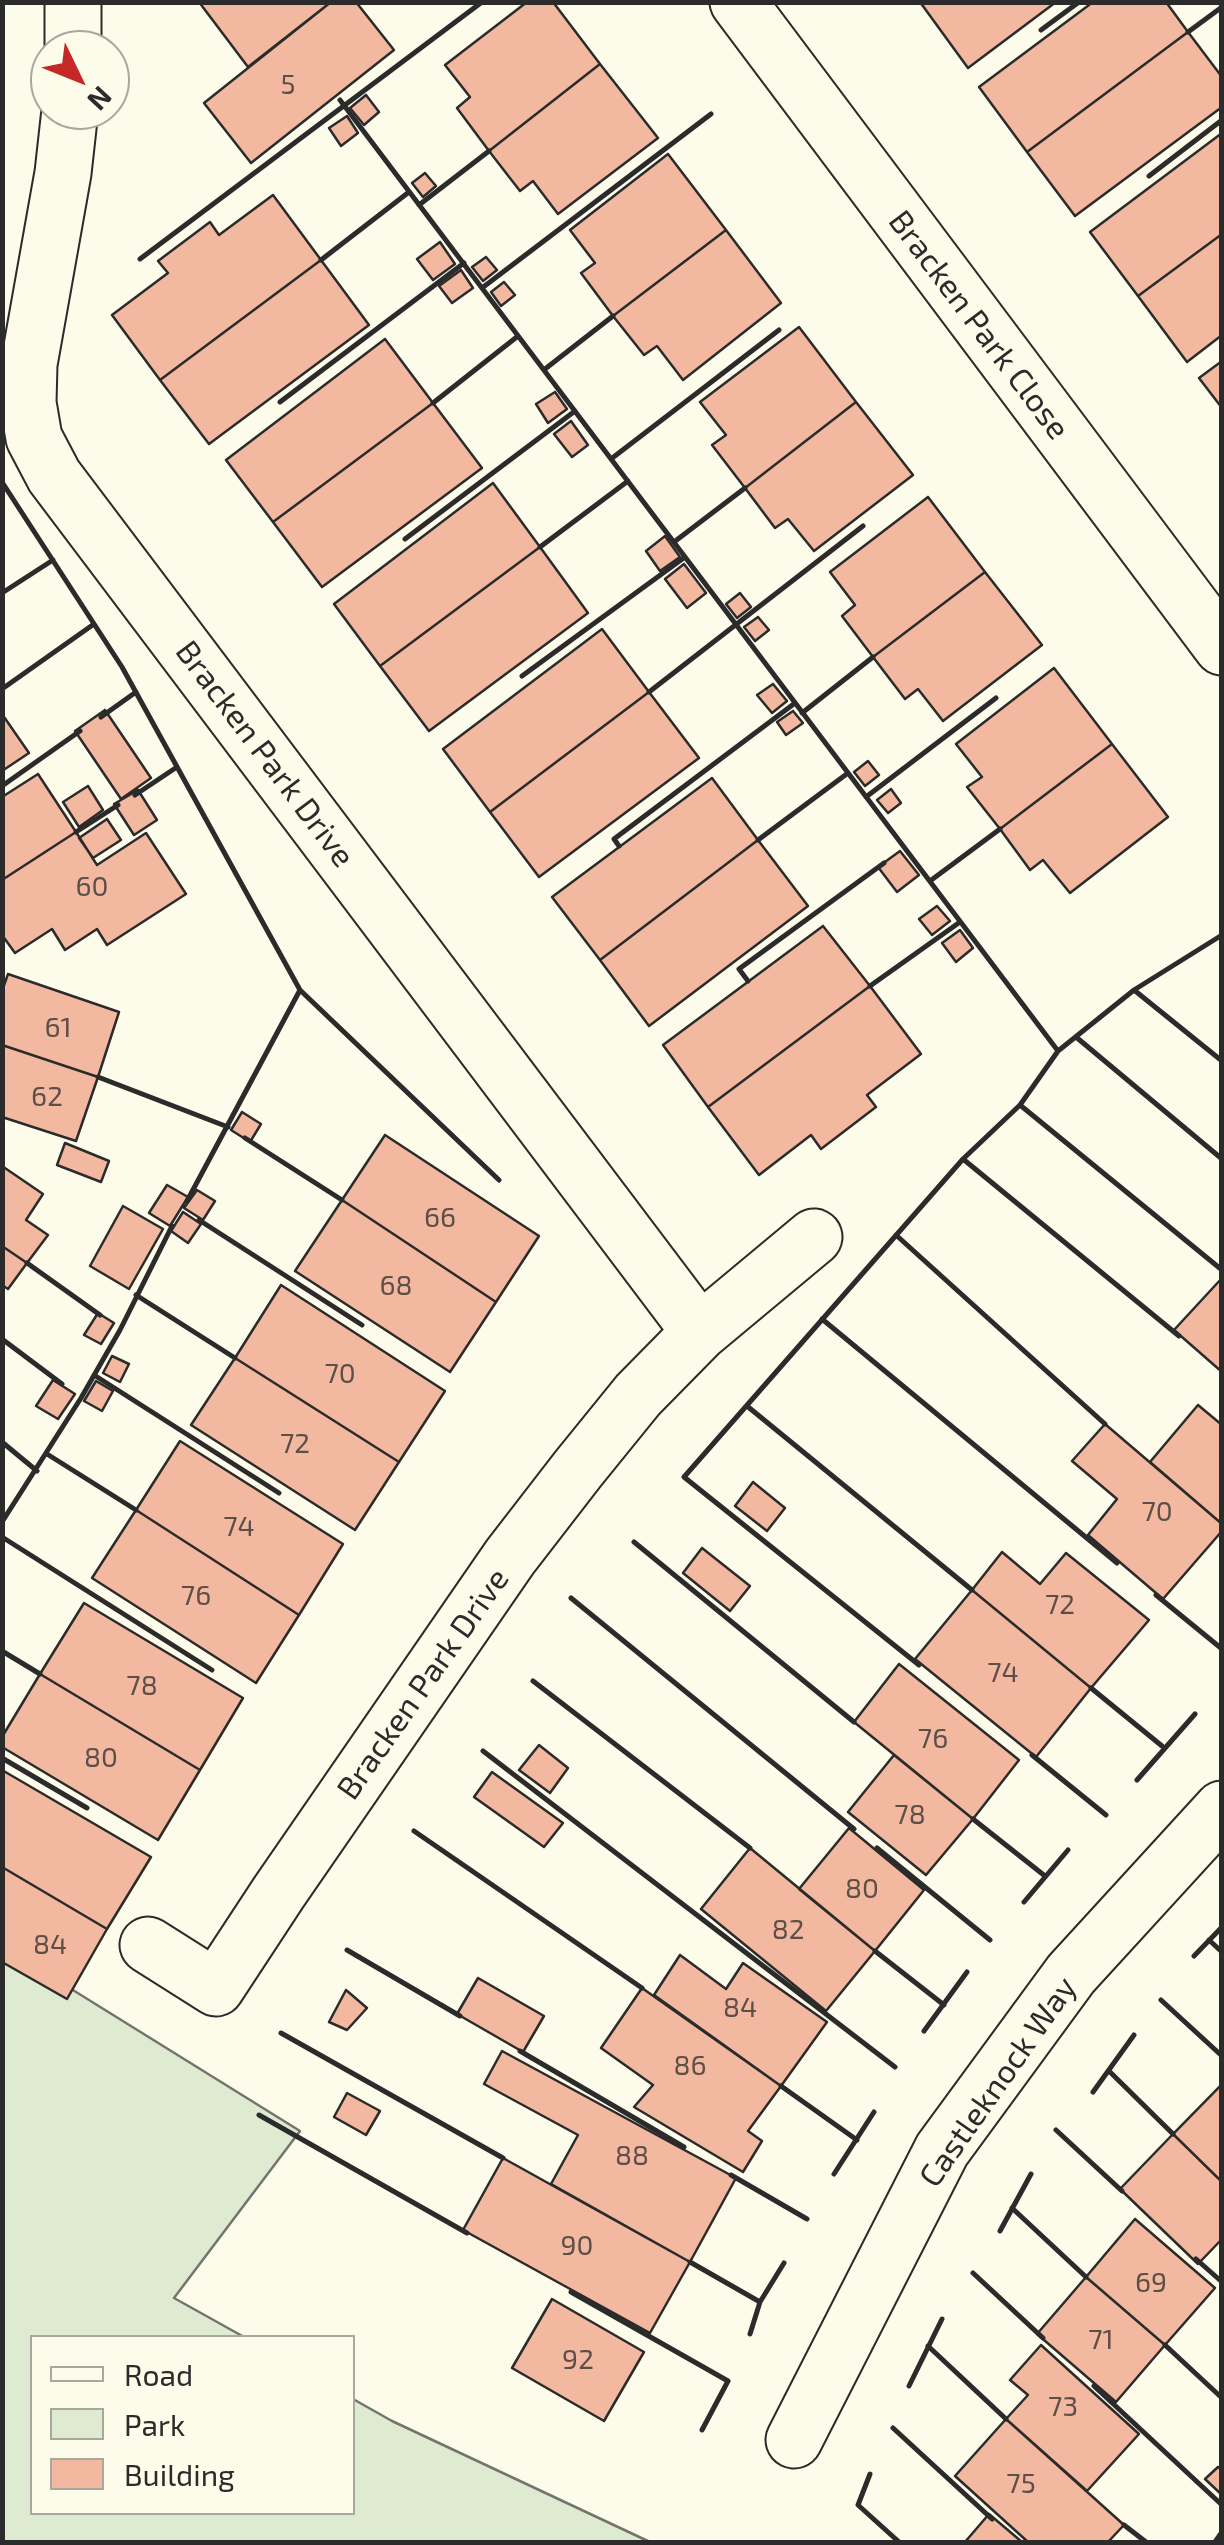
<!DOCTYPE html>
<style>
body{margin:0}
#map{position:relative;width:1224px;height:2545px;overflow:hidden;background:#fdfbea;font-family:"Exo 2",sans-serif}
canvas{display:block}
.frame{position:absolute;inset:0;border:5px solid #2b2b2b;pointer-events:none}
.legend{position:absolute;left:30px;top:2335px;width:325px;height:180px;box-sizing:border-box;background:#fdfbea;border:2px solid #a9a89e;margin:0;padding:12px 18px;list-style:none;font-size:30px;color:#2b2b2b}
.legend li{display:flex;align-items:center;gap:20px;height:50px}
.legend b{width:50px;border:2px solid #a9a89e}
.north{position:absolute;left:30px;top:30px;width:100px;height:100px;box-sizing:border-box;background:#fdfbea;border:2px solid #a9a89e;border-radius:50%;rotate:133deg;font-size:28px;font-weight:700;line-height:40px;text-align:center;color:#2b2b2b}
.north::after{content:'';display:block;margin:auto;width:35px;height:45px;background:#c62828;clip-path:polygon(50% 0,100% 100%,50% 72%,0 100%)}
</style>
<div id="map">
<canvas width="1224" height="2545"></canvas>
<div class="frame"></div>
<ul class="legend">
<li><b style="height:12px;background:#fdfbea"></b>Road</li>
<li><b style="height:28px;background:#deebd1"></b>Park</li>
<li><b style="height:28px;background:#f2b8a0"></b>Building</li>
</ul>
<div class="north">N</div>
</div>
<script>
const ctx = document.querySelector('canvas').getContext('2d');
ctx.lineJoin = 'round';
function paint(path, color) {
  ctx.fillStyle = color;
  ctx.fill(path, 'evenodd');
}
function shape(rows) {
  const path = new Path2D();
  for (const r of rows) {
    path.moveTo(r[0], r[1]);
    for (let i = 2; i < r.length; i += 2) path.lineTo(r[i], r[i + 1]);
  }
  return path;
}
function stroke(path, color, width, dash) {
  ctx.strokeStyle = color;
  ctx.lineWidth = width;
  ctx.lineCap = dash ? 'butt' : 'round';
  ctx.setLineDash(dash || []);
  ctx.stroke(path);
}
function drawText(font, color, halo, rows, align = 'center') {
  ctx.font = font + ' "Exo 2",sans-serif';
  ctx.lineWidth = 8;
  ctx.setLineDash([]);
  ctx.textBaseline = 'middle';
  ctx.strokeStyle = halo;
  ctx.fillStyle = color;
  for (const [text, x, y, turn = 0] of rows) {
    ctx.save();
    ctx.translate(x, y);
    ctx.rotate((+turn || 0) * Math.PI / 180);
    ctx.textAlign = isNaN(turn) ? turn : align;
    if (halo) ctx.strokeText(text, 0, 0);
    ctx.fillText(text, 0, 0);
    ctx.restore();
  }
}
const green = shape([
 [2,1946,300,2131,174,2298,244,2337,32,2338,32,2512,352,2512,353,2399,392,2421,650,2542,3,2542,2,1946]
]);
const building = shape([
 [199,2,331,2,248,67,199,2],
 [331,2,356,2,394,50,251,163,204,103,331,2],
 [527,2,553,2,600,64,489,151,457,108,470,97,445,65,527,2],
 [920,2,1056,2,968,68,920,2],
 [1093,2,1166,2,1188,32,1027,152,979,87,1093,2],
 [1188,32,1222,77,1222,107,1075,216,1027,152,1188,32],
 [600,64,658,138,558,214,533,181,520,191,489,151,600,64],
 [366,95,379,112,364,125,350,108,366,95],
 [347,116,358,133,341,146,329,128,347,116],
 [1222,133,1222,234,1138,296,1090,232,1222,133],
 [668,154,726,230,613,316,581,273,595,263,570,230,668,154],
 [425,173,436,186,423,197,412,183,425,173],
 [273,195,321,260,160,380,112,315,168,273,158,261,210,222,219,235,273,195],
 [726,230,781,303,683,380,657,346,644,355,613,316,726,230],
 [1222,234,1222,335,1187,362,1138,296,1222,234],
 [440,242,455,264,433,280,417,259,440,242],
 [486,257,497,270,483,281,472,267,486,257],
 [321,260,369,325,209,444,160,380,321,260],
 [461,270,473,288,452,303,439,286,461,270],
 [504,282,515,295,501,306,491,292,504,282],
 [799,327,856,402,745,488,712,445,726,435,700,402,799,327],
 [385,339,433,403,273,522,226,460,385,339],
 [1222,361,1222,408,1199,378,1222,361],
 [555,392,567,409,548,423,536,404,555,392],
 [856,402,913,475,814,551,788,519,775,528,745,488,856,402],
 [433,403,482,468,322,587,273,522,433,403],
 [571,421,588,445,572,457,554,434,571,421],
 [493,483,540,547,380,666,334,604,493,483],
 [928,497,985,572,873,657,842,616,855,605,830,572,928,497],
 [665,536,680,557,660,571,646,551,665,536],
 [540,547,588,613,429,731,380,666,540,547],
 [684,564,706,593,687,608,665,579,684,564],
 [985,572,1042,645,943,721,918,689,905,699,873,657,985,572],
 [740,593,751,607,737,618,726,604,740,593],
 [758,617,769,630,755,641,744,627,758,617],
 [602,629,649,692,490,812,443,749,602,629],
 [1054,668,1112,744,1000,829,967,787,982,777,956,744,1054,668],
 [773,684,787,701,772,713,757,695,773,684],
 [649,692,699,758,539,877,490,812,649,692],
 [105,710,151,778,121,799,75,731,105,710],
 [793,711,803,723,786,735,777,722,793,711],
 [2,714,29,753,2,771,2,714],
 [1112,744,1168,817,1070,893,1043,860,1030,870,1000,829,1112,744],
 [868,761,879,775,865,786,854,772,868,761],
 [38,774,76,832,2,880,2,797,38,774],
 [712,778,758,840,600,960,552,897,712,778],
 [88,786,103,810,79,827,63,802,88,786],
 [891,789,901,803,888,813,877,800,891,789],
 [138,790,157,820,134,835,114,804,138,790],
 [107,819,121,840,93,858,79,838,107,819],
 [76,832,97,865,146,833,186,894,107,945,97,929,65,950,52,929,15,953,2,935,2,880,76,832],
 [758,840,808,906,649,1026,600,960,758,840],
 [900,851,919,875,897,892,878,867,900,851],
 [937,906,950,921,932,935,919,919,937,906],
 [823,926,870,986,708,1107,663,1045,823,926],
 [960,930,973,948,956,962,942,943,960,930],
 [8,974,119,1012,98,1077,2,1045,2,991,8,974],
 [870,986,921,1054,867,1095,876,1107,821,1149,811,1135,759,1175,708,1107,870,986],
 [2,1045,98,1077,76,1141,2,1117,2,1045],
 [242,1112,261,1124,250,1142,231,1130,242,1112],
 [385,1135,539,1236,496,1302,342,1200,385,1135],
 [65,1143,109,1161,101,1182,57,1165,65,1143],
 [2,1166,43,1194,26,1220,48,1235,27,1263,2,1246,2,1166],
 [167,1185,188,1197,170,1226,149,1213,167,1185],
 [197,1190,215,1201,203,1220,184,1208,197,1190],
 [342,1200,496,1302,450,1372,295,1271,342,1200],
 [123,1206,163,1229,129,1289,90,1266,123,1206],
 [183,1212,201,1224,188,1243,171,1231,183,1212],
 [2,1246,27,1263,8,1289,2,1285,2,1246],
 [1222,1278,1222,1372,1174,1330,1222,1278],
 [281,1285,445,1391,399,1462,235,1358,281,1285],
 [98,1313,114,1323,101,1344,84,1335,98,1313],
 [112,1356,129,1364,120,1382,103,1373,112,1356],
 [235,1358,399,1462,355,1530,191,1425,235,1358],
 [53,1380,75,1394,58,1419,36,1406,53,1380],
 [96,1381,113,1391,102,1411,84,1401,96,1381],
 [1198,1405,1222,1425,1222,1524,1150,1462,1198,1405],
 [1105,1424,1222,1524,1222,1531,1163,1599,1088,1535,1117,1499,1072,1461,1105,1424],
 [180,1441,343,1544,299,1615,136,1510,180,1441],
 [753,1482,785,1508,767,1531,735,1506,753,1482],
 [136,1510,299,1615,256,1683,92,1578,136,1510],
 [702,1548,750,1586,730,1611,683,1573,702,1548],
 [1002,1552,1040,1584,1066,1553,1149,1620,1091,1688,972,1590,1002,1552],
 [972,1590,1091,1688,1036,1757,915,1659,972,1590],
 [84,1603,243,1698,200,1770,40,1674,84,1603],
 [899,1664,1019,1760,973,1819,854,1722,899,1664],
 [40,1674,200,1770,158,1840,2,1747,2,1737,40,1674],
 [539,1745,568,1768,550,1793,519,1770,539,1745],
 [894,1755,973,1819,926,1875,848,1812,894,1755],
 [2,1770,151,1857,107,1929,2,1867,2,1770],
 [492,1772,563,1823,544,1847,474,1797,492,1772],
 [849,1828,924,1890,875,1951,799,1889,849,1828],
 [750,1848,875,1951,826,2011,701,1909,750,1848],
 [2,1867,107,1929,67,1999,2,1962,2,1867],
 [680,1955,726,1989,743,1963,827,2022,781,2086,654,1995,680,1955],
 [478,1978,544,2016,523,2052,457,2014,478,1978],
 [642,1988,781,2086,748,2131,762,2141,743,2172,634,2107,653,2085,601,2048,642,1988],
 [346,1990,367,2008,347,2030,329,2022,346,1990],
 [502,2051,736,2178,690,2262,551,2184,578,2135,484,2084,502,2051],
 [1222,2084,1222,2182,1173,2134,1222,2084],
 [347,2093,380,2111,366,2135,334,2117,347,2093],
 [1173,2134,1222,2182,1222,2239,1198,2264,1120,2189,1173,2134],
 [503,2158,690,2262,650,2333,463,2230,503,2158],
 [1135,2219,1215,2288,1165,2345,1086,2277,1135,2219],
 [1086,2277,1165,2345,1116,2402,1037,2334,1086,2277],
 [552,2299,644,2352,604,2421,512,2368,552,2299],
 [1041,2345,1139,2434,1087,2491,1006,2419,1028,2395,1010,2380,1041,2345],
 [1006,2419,1124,2525,1108,2542,1028,2542,955,2476,1006,2419],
 [1218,2467,1222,2470,1222,2495,1205,2479,1218,2467],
 [989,2514,1022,2542,965,2542,989,2514]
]);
const street = shape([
 [73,2,73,50],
 [738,2,1222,647],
 [70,110,63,173,29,364,28,403,34,438,54,476,700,1332],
 [148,1945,216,1988,279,1892,510,1557,578,1469,638,1395,700,1332,814,1237],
 [794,2440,942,2150,1071,1974,1222,1809]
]);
const wall = shape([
 [1041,30,1079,2],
 [1188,32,1222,7],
 [340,100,1058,1051],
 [1149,176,1222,120],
 [419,205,489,151],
 [140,259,482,2],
 [321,260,409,192],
 [482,288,711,114],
 [545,369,613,316],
 [280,402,464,263],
 [433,403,518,336],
 [611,459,779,330],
 [2,482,122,667,300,990],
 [405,539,575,411],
 [674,542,745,488],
 [540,547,628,481],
 [2,593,53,560],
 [522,676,685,557],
 [2,689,94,624],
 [649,692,863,526],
 [802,713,873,657],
 [101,717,136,692],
 [2,786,80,731],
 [135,795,177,767],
 [866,797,996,698],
 [76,832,118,805],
 [758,840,848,773],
 [619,846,614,839,795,703],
 [930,881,1000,829],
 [1222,935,1134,990,1058,1051,1020,1105,1222,1270],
 [748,981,739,969,884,863],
 [870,986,960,922],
 [1134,990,1222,1061],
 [1076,1037,1222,1159],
 [98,1077,228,1127],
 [1020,1105,963,1159,1179,1336],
 [245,1138,342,1200],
 [187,1201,300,990,499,1180],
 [199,1220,362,1325],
 [896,1235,1105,1424],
 [27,1263,100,1315],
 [136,1295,235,1358],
 [822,1319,1117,1563],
 [2,1339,62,1384],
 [94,1375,279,1493],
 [747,1406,972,1590],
 [2,1442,37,1471],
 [47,1454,136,1510],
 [2,1522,81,1398,120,1330,172,1226],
 [2,1537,212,1670],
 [634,1542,854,1722],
 [1156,1595,1222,1649],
 [571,1598,854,1829],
 [2,1651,40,1674],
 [919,1665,684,1477,963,1159],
 [533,1681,750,1848],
 [1091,1688,1162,1746],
 [483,1751,895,2067],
 [1032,1755,1106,1815],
 [2,1758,87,1808],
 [1137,1780,1195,1714],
 [973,1819,1045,1876],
 [414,1831,642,1988],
 [877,1848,990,1940],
 [1024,1902,1068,1850],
 [1209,1940,1222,1952],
 [347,1950,460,2016],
 [875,1951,944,2005],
 [1194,1956,1222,1927],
 [1161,2000,1222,2056],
 [924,2031,967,1972],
 [281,2033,503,2158],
 [520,2051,684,2147],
 [1109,2071,1173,2134],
 [781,2086,857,2140],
 [1093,2092,1134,2035],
 [259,2115,467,2233],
 [1056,2130,1122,2191],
 [834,2174,874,2112],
 [731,2175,807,2219],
 [1012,2208,1086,2277],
 [1000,2231,1031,2174],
 [1196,2259,1222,2282],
 [690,2262,760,2302],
 [973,2273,1043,2338],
 [571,2292,728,2381,702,2430],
 [750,2334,760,2302,784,2263],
 [1165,2345,1222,2398],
 [928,2346,1006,2419],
 [909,2386,942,2319],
 [1094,2386,1222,2505],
 [893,2428,992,2519],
 [870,2474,858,2505,899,2542],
 [1124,2525,1146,2542],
 [1215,2542,1222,2532]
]);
const numberNames = [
 ["5",288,85],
 ["60",92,887],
 ["61",58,1028],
 ["62",47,1097],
 ["66",440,1218],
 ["68",396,1286],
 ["70",340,1374],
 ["72",295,1444],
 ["70",1157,1512],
 ["74",239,1527],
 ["76",196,1596],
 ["72",1060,1605],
 ["74",1003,1673],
 ["78",142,1686],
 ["76",933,1739],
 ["80",101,1758],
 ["78",910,1815],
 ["80",862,1889],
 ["82",788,1930],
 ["84",50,1945],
 ["84",740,2008],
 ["86",690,2066],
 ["88",632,2156],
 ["90",577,2246],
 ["69",1151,2283],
 ["71",1101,2340],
 ["92",578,2360],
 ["73",1063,2407],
 ["75",1021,2484]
];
const streetNames = [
 ["Bracken Park Close",979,325,53],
 ["Bracken Park Drive",265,754,53],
 ["Bracken Park Drive",423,1684,-55],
 ["Castleknock Way",998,2082,-55]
];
paint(green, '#deebd1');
stroke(green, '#74746e', 2.5);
paint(building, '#f2b8a0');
stroke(building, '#2b2b2b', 2.5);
stroke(street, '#2b2b2b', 59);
stroke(street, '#fdfbea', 55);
stroke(wall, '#2b2b2b', 5);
drawText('28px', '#5d4e48', null, numberNames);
drawText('32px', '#2b2b2b', '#fdfbea', streetNames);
</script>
